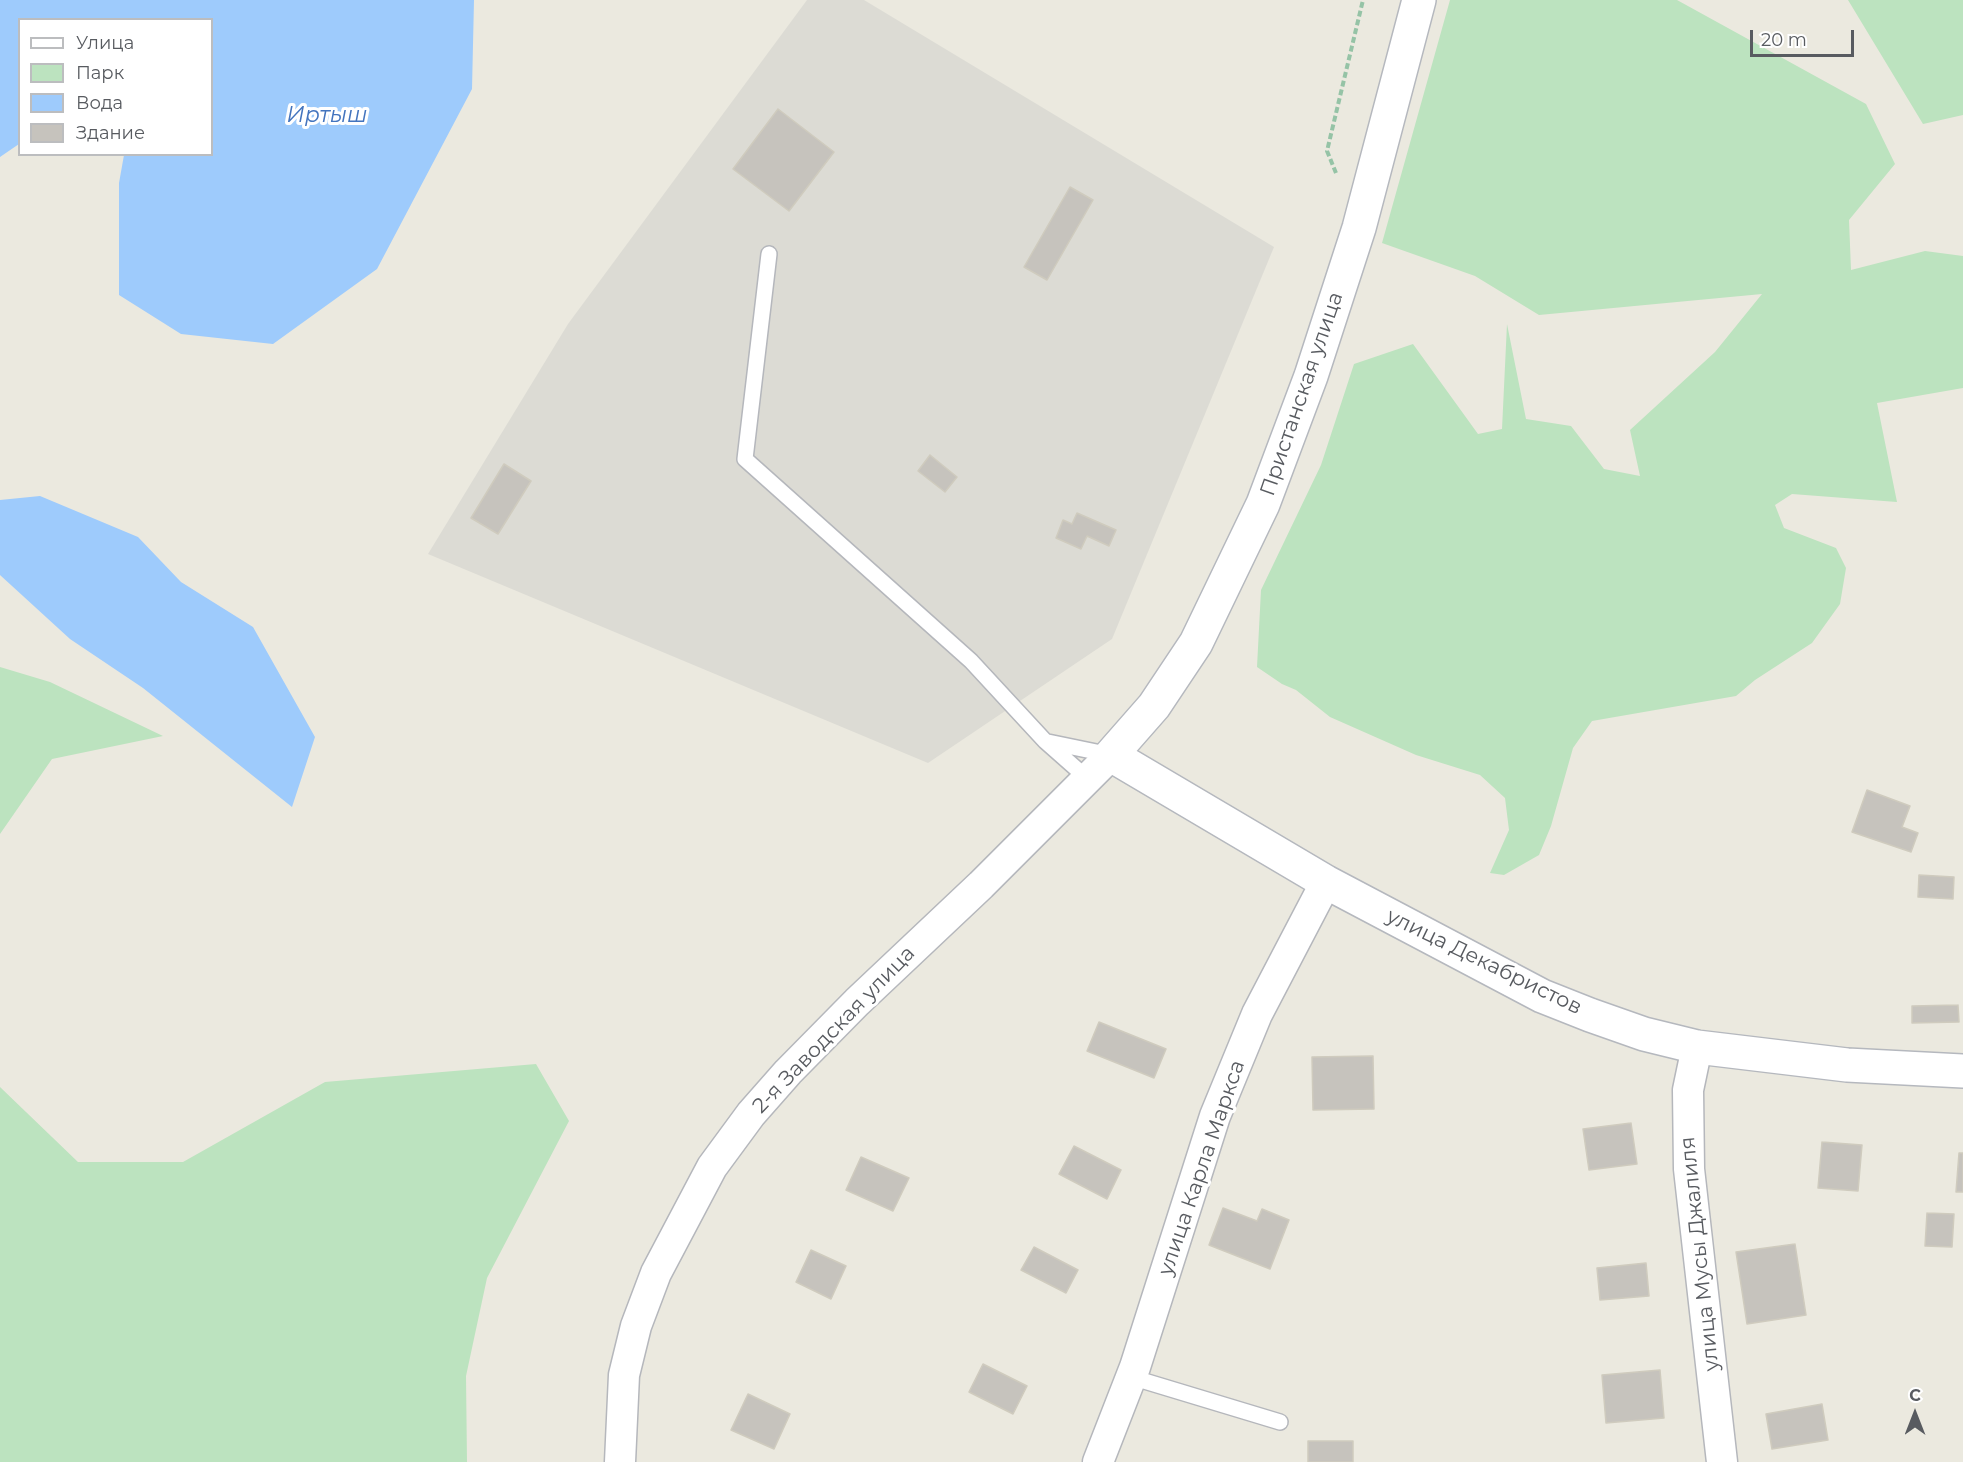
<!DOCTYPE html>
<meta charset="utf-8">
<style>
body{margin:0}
#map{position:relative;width:1963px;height:1462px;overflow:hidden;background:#ebe9df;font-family:Montserrat,sans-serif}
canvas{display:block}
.legend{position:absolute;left:18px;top:18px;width:195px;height:138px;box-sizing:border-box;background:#fff;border:2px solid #bcbdbf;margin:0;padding:8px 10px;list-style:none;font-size:18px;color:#585b60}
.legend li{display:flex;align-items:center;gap:12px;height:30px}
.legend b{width:30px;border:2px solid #bcbdbf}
.north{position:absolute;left:1885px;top:1384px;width:60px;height:60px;-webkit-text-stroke:4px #fff;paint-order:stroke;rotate:0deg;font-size:16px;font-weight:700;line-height:24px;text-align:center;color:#585b60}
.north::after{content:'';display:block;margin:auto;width:21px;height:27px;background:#585b60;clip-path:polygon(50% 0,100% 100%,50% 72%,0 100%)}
.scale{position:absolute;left:1750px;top:30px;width:104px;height:27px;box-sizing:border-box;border:3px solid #585b60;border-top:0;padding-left:8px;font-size:18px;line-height:21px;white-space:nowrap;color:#585b60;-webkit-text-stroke:4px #fff;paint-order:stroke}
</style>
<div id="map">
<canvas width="1963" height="1462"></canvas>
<ul class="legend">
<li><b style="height:8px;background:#fff"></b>Улица</li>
<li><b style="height:16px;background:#bce3bf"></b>Парк</li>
<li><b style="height:16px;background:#9ecbfc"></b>Вода</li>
<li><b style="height:16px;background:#c6c3bd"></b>Здание</li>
</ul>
<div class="north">С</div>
<div class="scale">20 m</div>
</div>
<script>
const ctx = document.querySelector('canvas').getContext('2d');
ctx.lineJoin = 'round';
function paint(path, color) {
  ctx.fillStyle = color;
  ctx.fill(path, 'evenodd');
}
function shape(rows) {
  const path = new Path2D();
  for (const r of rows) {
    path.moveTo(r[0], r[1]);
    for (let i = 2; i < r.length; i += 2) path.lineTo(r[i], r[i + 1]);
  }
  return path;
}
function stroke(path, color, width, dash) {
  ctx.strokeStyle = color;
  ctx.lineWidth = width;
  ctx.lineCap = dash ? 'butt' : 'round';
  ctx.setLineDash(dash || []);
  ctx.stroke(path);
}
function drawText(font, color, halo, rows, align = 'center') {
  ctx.font = font + ' Montserrat,sans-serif';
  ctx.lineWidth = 6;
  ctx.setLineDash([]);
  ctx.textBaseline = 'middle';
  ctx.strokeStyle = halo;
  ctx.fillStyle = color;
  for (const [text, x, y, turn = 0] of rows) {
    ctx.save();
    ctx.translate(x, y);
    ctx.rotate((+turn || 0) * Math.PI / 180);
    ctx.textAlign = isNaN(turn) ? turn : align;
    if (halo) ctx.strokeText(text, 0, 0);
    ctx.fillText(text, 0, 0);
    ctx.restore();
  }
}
const industrial = shape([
 [807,0,864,0,1274,247,1112,639,928,763,428,554,568,324]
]);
const green = shape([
 [1450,0,1677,0,1866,104,1895,164,1849,220,1851,270,1925,251,1963,256,1963,388,1877,403,1897,502,1792,494,1775,505,1784,528,1836,548,1846,568,1840,604,1812,643,1755,680,1736,696,1592,721,1573,748,1551,826,1539,855,1504,875,1490,873,1509,830,1505,798,1480,775,1416,755,1330,717,1296,690,1282,684,1257,667,1261,590,1321,465,1354,364,1413,344,1478,434,1502,429,1507,324,1526,419,1571,426,1604,469,1640,476,1630,430,1715,352,1762,294,1539,315,1475,276,1382,243],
 [1848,0,1963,0,1963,115,1923,124],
 [0,667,50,682,163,736,52,759,0,834],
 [536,1064,569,1121,487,1278,466,1376,467,1462,0,1462,0,1087,78,1162,183,1162,325,1082]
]);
const water = shape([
 [0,0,474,0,472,89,377,269,273,344,181,334,119,295,119,183,124,155,212,154,212,20,20,20,19,144,0,157],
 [40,496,138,537,181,582,253,627,315,737,292,807,143,688,70,639,0,575,0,500]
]);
const building = shape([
 [778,109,834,152,789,211,733,169,778,109],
 [1070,187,1093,200,1047,280,1024,267,1070,187],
 [930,455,957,477,945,492,918,471,930,455],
 [504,464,531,481,498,534,471,518,504,464],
 [1077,513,1116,530,1109,546,1087,536,1081,549,1056,538,1063,520,1072,524,1077,513],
 [1867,790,1910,806,1902,827,1918,833,1911,852,1852,832,1867,790],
 [1919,875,1954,877,1953,899,1918,897,1919,875],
 [1958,1005,1959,1022,1912,1023,1912,1006,1958,1005],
 [1099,1022,1166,1049,1154,1078,1087,1051,1099,1022],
 [1373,1056,1374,1109,1313,1110,1312,1057,1373,1056],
 [1631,1123,1637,1164,1589,1170,1583,1129,1631,1123],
 [1822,1142,1862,1145,1858,1191,1818,1188,1822,1142],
 [1074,1146,1121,1170,1107,1199,1059,1174,1074,1146],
 [1959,1153,1963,1153,1963,1192,1956,1192,1959,1153],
 [861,1157,909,1178,893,1211,846,1190,861,1157],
 [1223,1208,1257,1221,1262,1209,1289,1220,1270,1269,1209,1245,1223,1208],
 [1927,1213,1954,1214,1952,1247,1925,1246,1927,1213],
 [1795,1244,1806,1315,1747,1324,1736,1252,1795,1244],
 [1034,1247,1078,1270,1066,1293,1021,1270,1034,1247],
 [811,1250,846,1266,831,1299,796,1282,811,1250],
 [1646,1263,1649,1296,1600,1300,1597,1268,1646,1263],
 [983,1364,1027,1386,1013,1414,969,1392,983,1364],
 [1660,1370,1664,1418,1606,1423,1602,1375,1660,1370],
 [748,1394,790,1414,774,1449,731,1430,748,1394],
 [1822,1404,1828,1440,1772,1449,1766,1414,1822,1404],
 [1308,1441,1353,1441,1353,1462,1308,1462,1308,1441]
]);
const path = shape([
 [1336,173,1327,151,1363,0]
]);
const lane = shape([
 [769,254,745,459,971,661,1045,741,1088,779],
 [1048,742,1111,755],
 [1131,1377,1280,1422]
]);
const street = shape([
 [1697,1047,1688,1090,1689,1169,1722,1462],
 [620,1462,624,1375,636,1326,656,1273,712,1167,751,1114,788,1072,857,1002,981,885,1111,755],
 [1098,1462,1135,1367,1215,1116,1257,1014,1326,882]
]);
const secondary = shape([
 [1419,0,1359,228,1311,376,1263,504,1196,643,1154,706,1111,755,1326,882,1542,996,1590,1015,1644,1034,1697,1047,1847,1065,1963,1071]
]);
const streetNames = [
 ["Пристанская улица",1302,394,-71],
 ["улица Декабристов",1484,962,26],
 ["2-я Заводская улица",834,1030,-46],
 ["улица Карла Маркса",1202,1168,-71],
 ["улица Мусы Джалиля",1700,1254,-96]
];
const waterNames = [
 ["Иртыш",327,116]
];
paint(industrial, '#dcdbd4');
paint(green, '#bce3bf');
paint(water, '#9ecbfc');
paint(building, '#c6c3bd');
stroke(building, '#cfcbbe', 1.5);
stroke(lane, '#b5b7bc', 18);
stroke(street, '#b5b7bc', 33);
stroke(secondary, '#b5b8be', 36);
stroke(path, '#95c3a6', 4, [6, 3]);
stroke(lane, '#fff', 15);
stroke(street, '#fff', 30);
stroke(secondary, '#fff', 33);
drawText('21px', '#585b60', '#fff', streetNames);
drawText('italic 22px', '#4374be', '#fff', waterNames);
</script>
